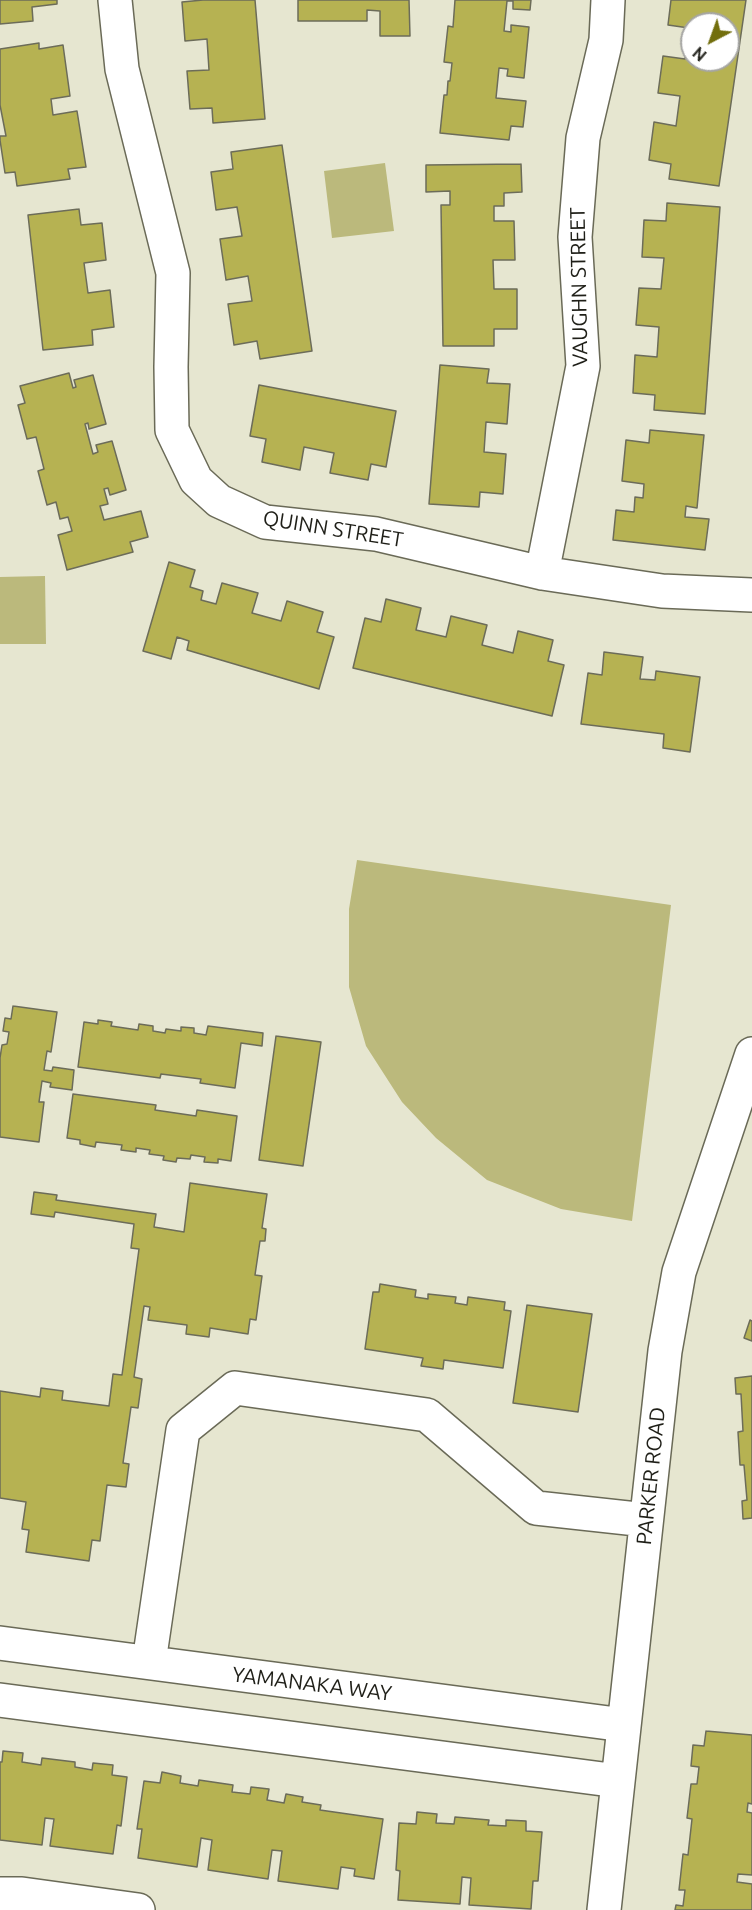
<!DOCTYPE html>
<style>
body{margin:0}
#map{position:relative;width:752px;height:1910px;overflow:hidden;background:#e6e6d0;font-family:Ubuntu,sans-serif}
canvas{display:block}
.north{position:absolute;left:680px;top:12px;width:60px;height:60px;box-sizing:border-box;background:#fff;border:2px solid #a5a5a3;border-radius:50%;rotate:221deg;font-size:16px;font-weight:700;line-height:24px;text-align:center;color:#1f1f18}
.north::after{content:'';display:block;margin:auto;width:21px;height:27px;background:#726e0d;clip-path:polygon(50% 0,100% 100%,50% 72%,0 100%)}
</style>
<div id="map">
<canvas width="752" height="1910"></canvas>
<div class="north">N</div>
</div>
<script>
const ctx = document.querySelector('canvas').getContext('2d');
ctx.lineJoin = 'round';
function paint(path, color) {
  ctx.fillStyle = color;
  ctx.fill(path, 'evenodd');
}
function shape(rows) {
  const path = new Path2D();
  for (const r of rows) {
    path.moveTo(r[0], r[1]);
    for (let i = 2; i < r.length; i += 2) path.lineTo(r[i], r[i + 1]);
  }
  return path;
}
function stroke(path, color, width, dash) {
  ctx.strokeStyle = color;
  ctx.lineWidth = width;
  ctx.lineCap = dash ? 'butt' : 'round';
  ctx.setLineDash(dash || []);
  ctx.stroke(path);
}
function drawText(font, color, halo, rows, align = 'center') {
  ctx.font = font + ' Ubuntu,sans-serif';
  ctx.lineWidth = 4.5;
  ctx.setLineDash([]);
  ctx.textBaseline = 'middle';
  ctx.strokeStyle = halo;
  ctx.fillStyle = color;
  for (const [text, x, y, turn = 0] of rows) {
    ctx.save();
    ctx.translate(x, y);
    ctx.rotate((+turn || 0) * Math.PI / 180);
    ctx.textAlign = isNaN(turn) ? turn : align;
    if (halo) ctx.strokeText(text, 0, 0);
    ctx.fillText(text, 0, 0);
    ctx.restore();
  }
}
const green = shape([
 [385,163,394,231,332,238,324,171],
 [45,576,46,644,0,644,0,577],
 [357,860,671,905,632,1221,561,1209,487,1180,436,1138,402,1102,366,1046,349,987,349,909]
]);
const building = shape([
 [0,0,57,0,57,4,32,7,33,21,0,24,0,0],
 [203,0,255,0,265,119,213,123,212,108,190,109,187,71,209,70,207,39,185,41,182,2,203,0],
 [298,0,409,0,410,36,380,36,380,11,367,10,367,21,298,21,298,0],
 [455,0,531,0,530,10,513,9,513,1,507,1,504,31,511,32,511,25,529,27,524,78,507,76,508,69,499,68,496,98,526,101,523,127,511,126,509,140,440,133,444,95,447,95,448,81,450,81,452,63,444,62,448,26,453,27,455,0],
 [671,0,746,0,719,186,669,179,671,164,649,160,654,122,676,126,680,96,658,93,663,56,685,59,689,28,668,25,671,0],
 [692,24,728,24,728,60,692,60,692,24],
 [39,43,39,49,63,45,70,96,51,99,53,115,77,111,86,167,68,169,70,179,17,186,15,172,5,173,0,140,0,136,6,136,0,105,0,49,39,43],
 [282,145,312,351,260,359,257,341,234,345,228,304,252,301,248,276,226,280,220,239,242,236,237,207,216,210,211,172,233,169,231,152,282,145],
 [521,164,522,192,504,193,504,206,494,206,494,221,514,221,515,260,493,260,494,289,517,289,517,329,494,329,494,346,443,346,441,205,450,205,450,191,426,192,426,165,521,164],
 [667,203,720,207,705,414,654,410,655,395,633,393,635,355,657,357,659,327,636,325,639,288,661,289,664,258,642,257,644,220,666,221,667,203],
 [79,209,81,225,102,223,106,260,84,263,88,293,110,290,114,327,92,330,93,345,43,350,28,215,79,209],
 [440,365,489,369,487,383,510,384,507,424,486,422,484,452,506,454,503,494,480,492,479,507,429,504,440,365],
 [69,373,73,388,76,387,74,380,93,375,106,424,89,429,88,423,85,424,93,454,98,452,96,445,112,441,126,490,110,495,108,488,104,489,108,504,100,506,104,520,141,511,148,537,130,542,133,552,67,570,58,535,72,531,68,517,60,519,56,502,47,505,38,471,44,469,36,437,27,439,18,405,25,403,20,386,69,373],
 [259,385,396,411,386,467,371,464,368,480,330,473,334,453,304,447,300,470,262,462,266,439,250,436,259,385],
 [650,430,704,435,697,508,686,506,685,517,709,519,705,550,613,540,616,510,634,512,635,497,643,498,644,484,622,481,626,440,649,443,650,430],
 [169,562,195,570,190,587,203,591,201,600,216,604,222,583,258,593,252,613,281,621,287,601,323,612,317,632,334,637,319,689,187,650,189,641,177,637,171,659,143,651,169,562],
 [386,599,421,608,416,630,446,637,451,616,487,625,482,645,513,653,518,631,553,640,548,661,564,665,552,716,353,668,365,618,381,622,386,599],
 [604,652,643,657,640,679,655,680,656,671,700,677,690,752,663,748,664,734,581,724,588,673,602,675,604,652],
 [13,1006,57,1012,51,1052,47,1051,44,1070,52,1071,53,1067,74,1070,72,1090,50,1087,51,1083,42,1081,39,1102,44,1102,39,1142,0,1137,0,1058,2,1045,7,1044,9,1032,3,1031,5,1018,11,1019,13,1006],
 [98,1020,112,1022,111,1026,138,1030,139,1024,153,1026,153,1031,165,1033,166,1029,181,1031,181,1027,194,1028,194,1033,206,1035,208,1026,263,1033,262,1046,241,1043,235,1088,200,1083,201,1079,161,1074,160,1078,78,1067,84,1022,98,1024,98,1020],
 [276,1036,321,1042,303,1166,259,1160,276,1036],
 [73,1094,156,1105,155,1110,196,1116,197,1110,237,1116,231,1161,218,1159,218,1163,204,1162,205,1157,191,1155,190,1159,177,1158,176,1162,163,1160,164,1156,149,1154,150,1150,136,1148,136,1152,121,1150,122,1145,96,1142,95,1147,80,1144,80,1140,67,1138,73,1094],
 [190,1183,267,1194,262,1228,266,1229,265,1241,260,1241,255,1275,262,1276,256,1320,250,1319,248,1334,210,1328,209,1337,186,1334,187,1325,148,1320,150,1307,144,1306,134,1377,142,1379,138,1408,131,1407,123,1463,129,1464,126,1487,107,1485,100,1541,92,1540,89,1561,26,1552,29,1530,22,1529,26,1502,0,1498,0,1391,40,1397,41,1388,63,1391,62,1400,109,1406,113,1374,122,1375,139,1249,131,1248,134,1224,55,1212,54,1217,31,1214,34,1192,57,1195,56,1200,156,1214,154,1227,184,1232,190,1183],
 [380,1284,416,1290,415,1297,428,1299,428,1294,456,1297,455,1303,467,1305,468,1297,505,1302,504,1310,511,1311,503,1368,444,1360,443,1369,421,1366,423,1358,365,1349,373,1292,379,1292,380,1284],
 [527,1305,592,1314,578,1412,513,1403,527,1305],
 [750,1320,752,1321,752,1341,744,1338,750,1320],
 [752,1376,752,1518,743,1519,742,1501,747,1500,744,1465,740,1465,738,1432,743,1431,741,1394,736,1394,735,1378,752,1376],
 [706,1731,752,1735,752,1804,748,1803,747,1812,752,1813,752,1875,738,1874,737,1882,752,1884,752,1910,675,1910,676,1905,683,1906,685,1890,679,1890,683,1854,688,1855,692,1819,687,1818,691,1784,697,1784,699,1767,691,1766,693,1745,704,1746,706,1731],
 [3,1751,23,1753,22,1762,41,1765,42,1758,75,1762,75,1767,92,1770,93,1763,113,1765,112,1775,127,1777,121,1826,117,1825,113,1854,50,1846,54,1819,45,1818,42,1845,0,1840,0,1762,2,1762,3,1751],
 [162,1772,181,1776,180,1783,198,1786,199,1780,233,1785,232,1792,250,1794,251,1787,269,1789,267,1800,284,1803,286,1794,303,1797,302,1802,321,1805,320,1810,383,1819,374,1879,354,1876,355,1869,341,1867,338,1889,278,1881,282,1851,272,1850,268,1879,208,1870,212,1840,201,1838,197,1867,138,1858,142,1829,137,1829,144,1781,160,1783,162,1772],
 [417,1812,437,1814,436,1823,454,1824,455,1817,489,1820,488,1825,506,1826,506,1820,526,1821,526,1831,542,1832,538,1881,533,1881,531,1909,469,1905,471,1878,462,1877,460,1904,398,1900,400,1871,396,1870,399,1823,416,1824,417,1812]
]);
const minor = shape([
 [115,0,122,69,173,273,171,367,172,430,196,480,219,501,265,522,376,534,542,573,662,591,752,595],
 [542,573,583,366,575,237,583,138,606,40,608,0],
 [0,1643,624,1725],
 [149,1662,183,1430,235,1388,427,1415,536,1508,646,1520],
 [0,1700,618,1781],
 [0,1894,22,1894,138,1910],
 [604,1910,665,1351,679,1272,752,1054]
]);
const streetNames = [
 ["VAUGHN STREET",579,287,-91],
 ["QUINN STREET",333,529,9],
 ["PARKER ROAD",651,1476,-84],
 ["YAMANAKA WAY",312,1684,7]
];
paint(green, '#bbb97c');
paint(building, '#b6b252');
stroke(building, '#6c6c59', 1.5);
stroke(minor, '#6a6a57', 36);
stroke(minor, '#fff', 33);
drawText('21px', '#1f1f18', '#fff', streetNames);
</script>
